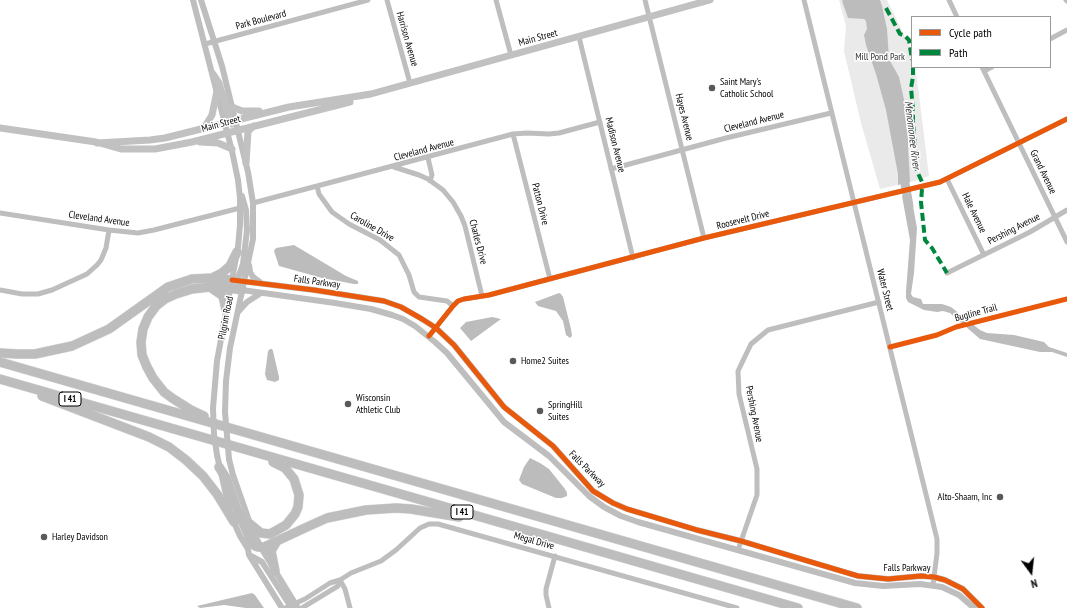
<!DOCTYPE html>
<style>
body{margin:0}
#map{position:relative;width:1067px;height:608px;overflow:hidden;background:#fff;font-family:"PT Sans Narrow",sans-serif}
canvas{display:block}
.legend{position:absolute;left:911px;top:16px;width:140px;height:52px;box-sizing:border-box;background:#fff;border:1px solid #999;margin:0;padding:5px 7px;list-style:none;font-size:12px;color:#000}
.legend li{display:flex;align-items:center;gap:8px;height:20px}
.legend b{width:20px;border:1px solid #999}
.north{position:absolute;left:1011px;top:552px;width:40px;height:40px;-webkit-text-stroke:3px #fff;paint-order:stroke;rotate:165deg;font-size:11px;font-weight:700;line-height:16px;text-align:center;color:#000}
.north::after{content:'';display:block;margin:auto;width:14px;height:18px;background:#000;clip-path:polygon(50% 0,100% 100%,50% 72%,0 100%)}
</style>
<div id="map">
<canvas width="1067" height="608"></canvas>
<ul class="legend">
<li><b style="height:5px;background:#e8590c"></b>Cycle path</li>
<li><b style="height:5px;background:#00873e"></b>Path</li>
</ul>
<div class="north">N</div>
</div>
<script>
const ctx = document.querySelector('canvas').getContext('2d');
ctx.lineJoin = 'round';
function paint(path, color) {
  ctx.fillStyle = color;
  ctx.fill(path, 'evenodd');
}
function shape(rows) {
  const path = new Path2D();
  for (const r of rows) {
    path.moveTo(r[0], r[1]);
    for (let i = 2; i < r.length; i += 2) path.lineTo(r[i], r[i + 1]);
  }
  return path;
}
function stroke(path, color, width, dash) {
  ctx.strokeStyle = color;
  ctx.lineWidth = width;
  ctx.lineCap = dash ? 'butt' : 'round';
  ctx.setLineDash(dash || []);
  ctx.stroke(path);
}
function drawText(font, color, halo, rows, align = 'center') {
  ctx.font = font + ' "PT Sans Narrow",sans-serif';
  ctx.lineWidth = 3;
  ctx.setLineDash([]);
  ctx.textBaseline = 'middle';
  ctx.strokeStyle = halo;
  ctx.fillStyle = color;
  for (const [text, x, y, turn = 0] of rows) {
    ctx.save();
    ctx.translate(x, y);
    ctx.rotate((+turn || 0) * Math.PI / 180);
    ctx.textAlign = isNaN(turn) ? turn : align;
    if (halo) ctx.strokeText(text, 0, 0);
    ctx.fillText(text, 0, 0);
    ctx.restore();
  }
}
const green = shape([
 [839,0,887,0,911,49,912,67,915,67,918,87,929,176,915,181,880,189,861,123,844,51,846,26]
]);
const water = shape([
 [843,0,880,0,882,6,887,29,889,59,899,77,905,104,909,132,908,146,910,182,898,185,898,174,886,110,876,74,866,45,864,35,867,29,866,21,864,19,848,18,842,1],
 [911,195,917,228,914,273,911,294,913,297,921,299,923,304,942,304,951,307,980,330,987,333,1014,335,1044,342,1049,347,1067,353,1067,357,1052,352,1040,352,980,339,950,313,943,311,937,312,924,310,908,302,906,298,906,291,910,240,902,196],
 [294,245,346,276,358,281,358,284,354,284,322,278,279,266,274,251,276,248],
 [559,293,561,294,563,297,571,329,572,336,570,338,566,335,563,321,556,311,538,306,535,302],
 [492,317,501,319,471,341,460,328,466,322],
 [270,349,272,349,273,351,279,377,279,380,275,382,267,380,265,374,268,351],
 [530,458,540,463,549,469,565,489,567,493,567,496,562,498,556,498,522,484,519,480,524,467],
 [252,593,255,595,264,608,246,608,224,605,200,608,197,606]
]);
const river = shape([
 [903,172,909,206]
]);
const minor = shape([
 [387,0,410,83],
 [496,0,511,55],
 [645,0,704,238],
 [804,0,937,539,937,553,933,585],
 [949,0,957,17],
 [1066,0,1067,1],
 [579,37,633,258],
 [1050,39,1067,30],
 [205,44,368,0],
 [982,67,1067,242],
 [984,71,992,67],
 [513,134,550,279],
 [428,158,432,175,430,181],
 [394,167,419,175,428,179,443,190,453,202,461,216,465,226,482,296],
 [611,169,726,138,831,113],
 [947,179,984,255],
 [317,186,319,194,332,212,349,224,380,240,399,255,409,275,414,292,419,297,447,301,453,306],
 [253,203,513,134,527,133,549,134,559,133,600,122],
 [0,213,109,230,138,233,154,230,240,208],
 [947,273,1030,232,1067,210],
 [0,290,22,294,38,294,52,290,87,274,97,265,101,260,106,248,109,230],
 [429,336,453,306,458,301,464,299,489,295,704,238,940,182,1067,119],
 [738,550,757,495,757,469,739,394,738,371,751,344,768,330,879,302],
 [340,580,345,589,350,608],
 [285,608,305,599,330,583,340,580,351,573,381,561,396,550,420,528,429,524,438,524,737,608],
 [302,608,338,586,340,580],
 [549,608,546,595,546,589,555,556]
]);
const tertiary = shape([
 [193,0,232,151,238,180,240,198,240,225,238,247,217,361,213,408],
 [201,0,222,66,232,107,248,172,253,203,253,239,230,348,226,381,225,412],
 [249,265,250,272,253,277,261,283],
 [232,280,314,290,384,301,401,307,422,319,436,328,454,345,504,407,553,446,593,491,613,503,627,509,697,530,741,541,858,576,888,579,921,576,934,577,945,580,963,589,982,608],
 [238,283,237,281,243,264,247,230,246,210,242,196],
 [242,290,335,303,371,309,392,315,403,319,415,326,435,342,447,353,504,422,549,456,589,496,604,507,621,516,638,522,855,583,883,586,920,584,942,587,959,595,974,608],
 [238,312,247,302,261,293],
 [217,455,229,508],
 [229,459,233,475,253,532,263,551,298,608],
 [232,518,240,536,248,549,249,555,282,608],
 [251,556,262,562,289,604,295,608]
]);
const secondary = shape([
 [213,74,219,83,230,121,232,124],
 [232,107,242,111,259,111],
 [0,128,96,142,121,149,155,149,192,142,350,102],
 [204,128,212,115,217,91],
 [200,142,218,143,232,149],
 [97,143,150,140,165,138,289,107,371,94,710,0],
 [246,163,248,131,254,126]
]);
const motorway = shape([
 [212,278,222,273,230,266,237,252],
 [210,287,223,296,226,310],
 [0,353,17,354,35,354,72,346,109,329,168,287,192,279,212,278,232,280],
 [0,362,857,608],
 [0,379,798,608],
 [42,396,149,437,169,447,186,460,203,476,217,494,234,522],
 [204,416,191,410,172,398,164,392,153,378,147,367,142,355,141,342,143,329,148,317,156,306,165,299,176,294,192,289,210,287,223,287,242,290],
 [219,467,226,478,236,507,250,539,255,546,258,547,264,547,307,527,327,518,366,510,396,508,411,509,459,517],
 [250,524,261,533,270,534,286,525,295,514,298,507,299,495,294,479,285,468,273,462],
 [275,571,271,551,277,541]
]);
const tertiaryBridge = shape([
 [213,408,214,434,217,455],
 [225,412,229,459]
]);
const quiet = shape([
 [886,8,900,34,905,36,909,40,912,60],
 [913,67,913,77,911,88,913,109,913,122,917,171,922,182],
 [922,189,921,202,925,240,932,248,947,273]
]);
const cycleway = shape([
 [232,280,314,290,384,301,401,307,422,319,436,328,454,345,504,407,553,446,593,491,613,503,627,509,697,530,741,541,858,576,888,579,921,576,934,577,945,580,963,589,982,608],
 [429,336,453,306,458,301,464,299,489,295,704,238,940,182,1067,119],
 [890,347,937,335,956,327,1067,299]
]);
const markers = [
 [712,88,4,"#595959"],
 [513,361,4,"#595959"],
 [348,404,4,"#595959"],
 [540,411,4,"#595959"],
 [1000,497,4,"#595959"],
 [44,537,4,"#595959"]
];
const shields = [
 [70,399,22],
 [462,512,22]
];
const shieldNames = [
 ["I 41",70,399],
 ["I 41",462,512]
];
const streetNames = [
 ["Park Boulevard",261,20,-15],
 ["Main Street",538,38,-15],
 ["Harrison Avenue",407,39,74],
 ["Hayes Avenue",684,117,76],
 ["Cleveland Avenue",754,122,-14],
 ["Main Street",221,124,-15],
 ["Madison Avenue",615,145,76],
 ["Cleveland Avenue",424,150,-15],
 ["Grand Avenue",1043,172,64],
 ["Patton Drive",540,204,76],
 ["Hale Avenue",974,213,64],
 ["Cleveland Avenue",99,219,8],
 ["Roosevelt Drive",743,220,-14],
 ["Caroline Drive",372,227,30],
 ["Pershing Avenue",1014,229,-27],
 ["Charles Drive",478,242,75],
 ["Falls Parkway",317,282,8],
 ["Water Street",885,290,76],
 ["Bugline Trail",976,313,-15],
 ["Pilgrim Road",226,318,-79],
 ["Pershing Avenue",754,414,79],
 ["Falls Parkway",587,469,45],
 ["Megal Drive",534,541,16],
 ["Falls Parkway",907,568]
];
const parkNames = [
 ["Mill Pond Park",880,57]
];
const poiNames = [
 ["Saint Mary's",720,82],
 ["Catholic School",720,94],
 ["Home2 Suites",521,361],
 ["Wisconsin",356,398],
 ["Athletic Club",356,410],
 ["SpringHill",548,405],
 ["Suites",548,417],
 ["Alto-Shaam, Inc",992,497,"right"],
 ["Harley Davidson",52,537]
];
const waterNames = [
 ["Menomonee River",912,135,83]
];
paint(green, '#eaeaea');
paint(water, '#bcbcbc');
stroke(river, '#bcbcbc', 9);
stroke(motorway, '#dbdbdb', 10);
stroke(minor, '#bebebe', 5);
stroke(tertiary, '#bebebe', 6);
stroke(secondary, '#c1c1c1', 7);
stroke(motorway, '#bdbdbd', 9);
stroke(tertiaryBridge, '#bebebe', 6);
stroke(quiet, '#00873e', 4, [8, 4]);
stroke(cycleway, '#e8590c', 5);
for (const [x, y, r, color] of markers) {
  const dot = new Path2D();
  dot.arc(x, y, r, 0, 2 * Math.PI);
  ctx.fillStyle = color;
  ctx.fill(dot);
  stroke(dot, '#fff', 1.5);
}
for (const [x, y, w] of shields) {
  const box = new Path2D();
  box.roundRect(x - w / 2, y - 7, w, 14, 3);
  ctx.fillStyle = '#fff';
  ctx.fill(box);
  stroke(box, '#000', 1);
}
drawText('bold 9px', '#000', null, shieldNames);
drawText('10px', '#000', '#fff', streetNames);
drawText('10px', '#2f2f2f', '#fff', parkNames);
drawText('10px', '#000', '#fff', poiNames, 'left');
drawText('italic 11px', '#404040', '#fff', waterNames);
</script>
